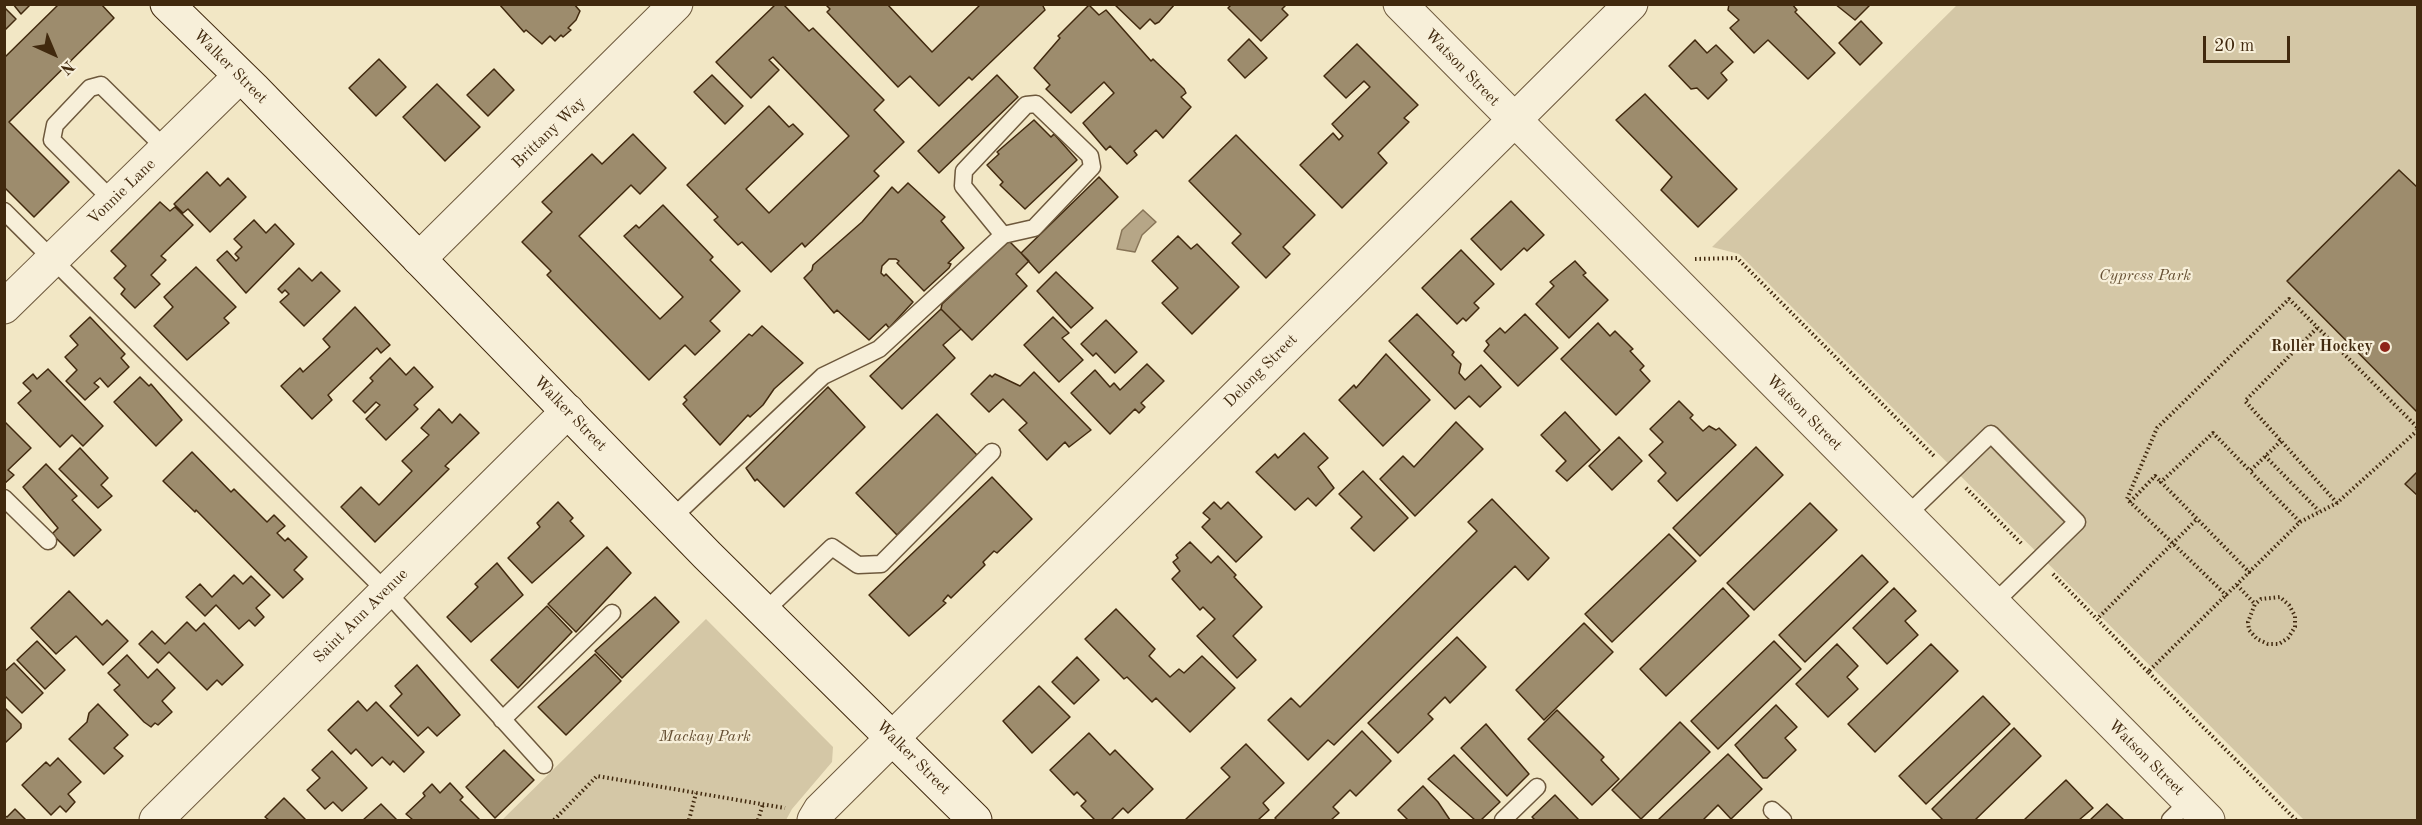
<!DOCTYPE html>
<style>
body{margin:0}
#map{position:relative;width:2422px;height:825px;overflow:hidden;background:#f2e7c5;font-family:"Old Standard TT",serif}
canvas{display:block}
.frame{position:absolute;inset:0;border:6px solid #41290e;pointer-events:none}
.north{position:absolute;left:24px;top:24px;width:60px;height:60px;-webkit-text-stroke:4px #f7efd9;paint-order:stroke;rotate:136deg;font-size:16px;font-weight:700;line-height:24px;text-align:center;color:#41290e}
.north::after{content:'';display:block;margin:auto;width:21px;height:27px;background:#41290e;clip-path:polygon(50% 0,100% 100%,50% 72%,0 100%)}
.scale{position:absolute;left:2203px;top:36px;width:87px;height:27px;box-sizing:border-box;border:3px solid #41290e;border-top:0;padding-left:8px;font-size:18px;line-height:21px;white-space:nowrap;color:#41290e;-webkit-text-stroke:4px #f7efd9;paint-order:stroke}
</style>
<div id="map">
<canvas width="2422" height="825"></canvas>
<div class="frame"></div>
<div class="north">N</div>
<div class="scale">20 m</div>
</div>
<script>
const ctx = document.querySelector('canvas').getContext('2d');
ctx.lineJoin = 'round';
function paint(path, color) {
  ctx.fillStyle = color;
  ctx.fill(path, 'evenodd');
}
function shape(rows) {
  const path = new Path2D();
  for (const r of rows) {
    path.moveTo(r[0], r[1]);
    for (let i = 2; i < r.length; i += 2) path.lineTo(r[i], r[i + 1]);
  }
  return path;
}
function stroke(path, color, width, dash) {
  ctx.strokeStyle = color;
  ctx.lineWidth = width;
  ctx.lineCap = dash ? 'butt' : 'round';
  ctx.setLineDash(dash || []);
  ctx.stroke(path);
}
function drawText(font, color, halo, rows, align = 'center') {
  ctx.font = font + ' "Old Standard TT",serif';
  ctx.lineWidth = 4.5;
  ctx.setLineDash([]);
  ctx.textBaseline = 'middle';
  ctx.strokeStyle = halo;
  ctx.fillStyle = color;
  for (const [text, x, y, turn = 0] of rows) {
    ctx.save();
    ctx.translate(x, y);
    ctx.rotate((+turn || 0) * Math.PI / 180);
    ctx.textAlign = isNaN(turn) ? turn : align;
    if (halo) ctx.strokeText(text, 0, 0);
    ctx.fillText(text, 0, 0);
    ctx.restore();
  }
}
const green = shape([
 [1957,5,2417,5,2417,820,2304,820,1739,254,1712,247],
 [706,619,833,747,832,762,792,809,786,820,502,820]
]);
const water = shape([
 [1143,210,1156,222,1142,235,1135,252,1117,249,1122,230,1143,210]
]);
const building = shape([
 [13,4,31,4,21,14,13,4],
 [59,4,101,4,114,18,9,122,69,182,34,217,4,187,4,58,59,4],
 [499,4,574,4,580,11,576,20,568,28,571,30,563,37,561,35,555,41,550,36,542,44,526,30,524,32,499,4],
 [776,4,783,4,809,31,813,28,884,100,874,110,904,142,874,171,879,176,805,247,802,243,771,272,742,242,738,245,714,220,718,217,687,185,769,106,789,127,793,124,803,134,746,189,769,213,849,136,773,57,769,60,779,70,751,98,716,62,776,4],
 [825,4,887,4,932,52,981,4,1042,4,1045,10,972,80,969,77,939,106,910,76,898,87,827,12,830,9,825,4],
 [1114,4,1175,4,1159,22,1155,24,1150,19,1140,29,1114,4],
 [1232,4,1287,4,1282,9,1288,15,1261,41,1228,8,1232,4],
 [1792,4,1797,10,1795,12,1835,53,1808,79,1768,40,1754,53,1730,28,1739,20,1728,10,1729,4,1792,4],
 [1835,4,1871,4,1855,20,1835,4],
 [1089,5,1099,15,1106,10,1151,61,1153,59,1184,89,1186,93,1181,97,1191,107,1163,138,1156,130,1134,151,1137,155,1127,164,1110,146,1106,150,1083,123,1114,93,1104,82,1071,113,1046,89,1050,85,1034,68,1060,38,1058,36,1089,5],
 [4,7,16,19,4,31,4,7],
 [1861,21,1882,43,1860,65,1839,43,1861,21],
 [1249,39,1267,58,1245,78,1228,60,1249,39],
 [1695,40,1707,53,1716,45,1733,62,1721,73,1727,80,1708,99,1697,88,1691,89,1669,66,1695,40],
 [1357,44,1418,105,1404,118,1409,122,1378,153,1387,163,1342,208,1300,165,1333,133,1339,140,1343,136,1332,124,1370,87,1364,81,1346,98,1324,76,1357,44],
 [379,59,406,87,376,116,349,88,379,59],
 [494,69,514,90,488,116,467,95,494,69],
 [712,75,743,106,725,124,694,92,712,75],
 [997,75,1018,97,939,173,918,151,997,75],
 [437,84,480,127,445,161,403,117,437,84],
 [1645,94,1737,189,1698,227,1661,190,1672,177,1616,120,1645,94],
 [1034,120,1051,137,1054,134,1077,160,1025,209,1000,185,1003,182,987,165,999,154,997,152,1034,120],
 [633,134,666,168,640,194,631,185,579,236,660,319,683,297,624,236,636,225,639,228,663,205,713,257,710,260,740,291,710,321,720,331,695,355,685,345,649,380,547,275,551,271,522,242,552,212,542,202,592,154,602,164,633,134],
 [1236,135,1315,215,1283,247,1290,254,1266,278,1232,243,1241,234,1189,181,1236,135],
 [2399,170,2418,188,2418,413,2287,281,2399,170],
 [207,172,220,186,228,178,246,197,210,232,188,209,183,213,174,204,207,172],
 [1099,177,1118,197,1039,273,1021,253,1099,177],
 [908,183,945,217,941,221,964,248,948,263,951,264,949,268,924,291,897,263,899,261,896,259,889,259,882,266,881,273,884,276,886,274,913,302,889,328,886,324,869,340,837,310,834,313,804,278,812,270,813,265,862,222,892,187,898,193,908,183],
 [1511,201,1544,235,1527,251,1524,248,1501,270,1471,239,1511,201],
 [160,202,170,211,175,207,193,225,161,256,166,260,151,275,160,284,135,308,121,294,125,289,114,278,126,266,111,251,160,202],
 [254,220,266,233,275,224,294,244,246,293,217,260,227,251,236,261,239,258,235,254,242,247,234,239,254,220],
 [1178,236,1191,249,1197,244,1239,287,1192,334,1162,303,1178,288,1152,261,1178,236],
 [1009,241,1029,261,1016,274,1027,286,972,340,941,309,942,304,1009,241],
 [1461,250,1494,284,1474,303,1479,308,1466,321,1463,318,1457,324,1422,288,1461,250],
 [1575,261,1586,273,1583,275,1608,300,1569,338,1536,304,1554,286,1550,282,1575,261],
 [196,267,236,307,224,318,229,323,187,360,154,326,173,307,164,297,196,267],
 [299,268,312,281,321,272,340,291,304,326,280,302,289,294,285,290,282,293,278,289,299,268],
 [1056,272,1093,308,1071,328,1037,291,1056,272],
 [355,307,390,345,381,353,377,348,328,395,332,400,312,419,281,386,300,368,303,372,330,347,323,339,355,307],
 [941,309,961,329,943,345,955,358,902,409,870,376,941,309],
 [1417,314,1454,352,1452,355,1461,364,1459,373,1465,380,1481,365,1501,387,1480,407,1469,396,1455,409,1389,341,1417,314],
 [1525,314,1558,348,1518,386,1484,351,1489,345,1486,341,1500,328,1505,333,1525,314],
 [90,317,125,354,121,358,129,367,108,387,100,378,94,383,99,387,85,400,66,381,77,370,65,357,78,345,70,336,90,317],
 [1053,317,1069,333,1062,338,1083,360,1059,382,1024,345,1053,317],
 [1106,320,1137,352,1115,373,1096,353,1093,356,1081,344,1106,320],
 [1598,323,1610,336,1615,331,1633,349,1630,351,1644,366,1640,370,1650,381,1616,415,1561,359,1598,323],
 [762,326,803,363,774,389,763,405,750,417,748,415,720,445,683,404,687,400,684,397,749,334,752,336,762,326],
 [1386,354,1430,400,1383,446,1339,400,1354,385,1356,388,1386,354],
 [390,358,406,375,414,367,433,387,414,405,418,409,386,440,366,419,380,405,376,402,365,413,353,401,373,381,370,378,390,358],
 [1147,364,1164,381,1141,403,1145,407,1139,413,1135,409,1110,434,1071,393,1095,370,1110,387,1114,383,1120,390,1147,364],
 [48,369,103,426,83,446,72,435,60,447,18,403,31,391,23,383,33,374,37,379,48,369],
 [1034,372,1091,430,1069,447,1065,442,1047,460,1019,430,1027,423,1003,399,989,412,971,394,990,375,992,377,995,374,1020,386,1034,372],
 [140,377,149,386,151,384,182,420,156,446,114,402,140,377],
 [828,387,865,427,784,507,757,479,755,481,746,468,828,387],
 [1679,401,1693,415,1690,418,1703,431,1709,426,1716,430,1719,428,1736,445,1677,501,1658,481,1666,473,1649,455,1663,442,1650,429,1679,401],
 [439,409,452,423,460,414,479,433,445,466,449,469,375,542,341,507,361,487,379,505,384,500,412,471,402,461,429,435,421,428,439,409],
 [1565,412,1600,450,1567,481,1556,471,1566,461,1541,435,1565,412],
 [937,414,978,456,897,535,856,493,937,414],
 [4,421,31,448,8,470,14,475,4,484,4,421],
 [1456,422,1483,449,1415,516,1380,479,1403,456,1414,467,1456,422],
 [1304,433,1328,458,1318,467,1334,488,1316,506,1308,498,1295,510,1256,472,1275,454,1278,458,1304,433],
 [1619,437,1642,461,1612,490,1589,466,1619,437],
 [1756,447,1783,475,1700,556,1673,528,1756,447],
 [80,448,108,478,101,485,112,496,98,508,59,469,80,448],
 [192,452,231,492,234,489,267,522,274,515,285,526,277,533,285,541,288,538,307,557,294,570,303,579,283,598,196,510,195,512,163,481,192,452],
 [46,464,77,496,72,500,101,530,74,556,54,536,53,533,58,528,23,487,46,464],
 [1363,471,1408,518,1374,551,1351,528,1362,517,1339,494,1363,471],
 [2418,471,2418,496,2405,484,2418,471],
 [992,477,1032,519,997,553,994,551,983,562,985,565,951,598,948,595,943,601,946,603,909,636,869,595,992,477],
 [1492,499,1549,558,1528,580,1515,566,1334,745,1328,740,1308,760,1268,720,1291,698,1300,707,1477,531,1468,522,1492,499],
 [558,502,573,518,570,521,584,536,532,583,508,558,540,527,537,523,558,502],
 [1214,502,1221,509,1228,502,1262,537,1236,562,1202,527,1210,519,1203,513,1214,502],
 [1810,503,1837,530,1754,610,1727,583,1810,503],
 [1669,534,1696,561,1612,642,1585,614,1669,534],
 [1190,542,1211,563,1218,556,1236,575,1234,577,1262,607,1233,636,1256,660,1237,678,1197,636,1215,619,1203,607,1200,610,1172,579,1180,571,1173,562,1178,558,1176,555,1190,542],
 [607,547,631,573,576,632,548,604,607,547],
 [1862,555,1888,582,1805,662,1779,635,1862,555],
 [497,563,523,595,471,642,447,617,478,587,475,584,497,563],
 [234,575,243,584,251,576,270,595,256,608,264,617,255,626,249,620,239,629,216,605,205,616,186,597,200,584,212,597,234,575],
 [1723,588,1749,616,1666,696,1640,669,1723,588],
 [1894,588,1916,611,1905,621,1918,635,1887,664,1853,628,1894,588],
 [69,591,102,625,107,620,128,641,103,665,76,636,56,654,31,628,69,591],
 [655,597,679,622,622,678,595,651,655,597],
 [547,606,572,632,518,688,491,660,547,606],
 [1116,609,1155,649,1149,656,1170,677,1179,669,1184,673,1202,656,1235,688,1190,732,1156,698,1152,702,1127,677,1124,679,1085,639,1116,609],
 [187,622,196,631,204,623,243,665,222,685,217,680,207,690,169,652,158,663,139,644,152,631,165,644,187,622],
 [1584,623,1613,652,1544,720,1516,690,1584,623],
 [1457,637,1486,667,1450,703,1445,697,1428,714,1433,719,1398,753,1368,723,1457,637],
 [37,641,65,670,45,689,17,660,37,641],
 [1774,641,1801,669,1718,749,1691,721,1774,641],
 [1837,644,1858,666,1847,677,1858,689,1828,717,1796,684,1837,644],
 [1931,644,1958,671,1875,752,1848,724,1931,644],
 [595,654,621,681,566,735,538,707,595,654],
 [127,655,148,678,157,669,175,688,162,701,172,712,158,725,155,723,151,727,144,722,114,690,120,685,108,673,127,655],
 [1077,657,1099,680,1074,704,1052,682,1077,657],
 [14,663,43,693,22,713,4,695,4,672,14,663],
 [417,665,460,715,437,736,428,727,418,736,390,706,402,694,395,686,417,665],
 [1039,686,1070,717,1032,753,1003,721,1039,686],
 [1983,696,2010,724,1926,804,1899,776,1983,696],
 [358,701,367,711,376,702,424,752,404,772,393,761,390,765,382,757,372,766,356,749,351,754,328,730,358,701],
 [98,704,128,735,114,748,123,756,104,774,69,739,87,722,89,713,98,704],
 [1776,705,1797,727,1785,738,1796,750,1767,778,1763,778,1735,745,1776,705],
 [4,707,21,724,21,728,5,743,4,707],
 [1557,710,1604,757,1601,760,1619,779,1592,805,1528,739,1557,710],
 [1680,722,1710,752,1641,819,1612,790,1680,722],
 [1486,724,1529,774,1507,796,1461,748,1486,724],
 [2014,728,2041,756,1975,820,1943,820,1932,809,2014,728],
 [1362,731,1391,761,1356,796,1350,790,1333,807,1339,813,1331,820,1277,820,1275,818,1362,731],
 [1089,733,1110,755,1115,750,1153,789,1128,813,1123,808,1111,820,1095,820,1081,806,1086,801,1077,792,1074,795,1050,770,1089,733],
 [1246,744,1284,783,1263,803,1269,810,1258,820,1185,820,1230,777,1221,768,1246,744],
 [504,750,534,780,495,818,466,787,504,750],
 [332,751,367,788,342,811,333,802,325,809,307,790,320,778,312,770,332,751],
 [1728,754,1762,789,1731,819,1718,805,1703,820,1658,820,1728,754],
 [1454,755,1500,802,1481,820,1475,820,1428,779,1454,755],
 [58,758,81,782,68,794,75,802,66,812,60,806,51,815,22,785,46,762,50,766,58,758],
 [2066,780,2093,808,2079,820,2024,820,2066,780],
 [450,783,463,797,460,800,480,820,413,820,406,814,425,796,423,793,432,784,440,793,450,783],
 [1423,786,1438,802,1450,820,1408,820,1398,810,1423,786],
 [1555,795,1579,820,1582,820,1535,820,1532,817,1555,795],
 [284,798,306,820,269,820,265,817,284,798],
 [381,804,397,820,363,820,381,804],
 [2107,804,2124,820,2090,820,2107,804],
 [15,809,26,820,4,820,4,815,7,817,15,809]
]);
const path = shape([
 [1695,259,1737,258,1935,457],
 [2317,328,2245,401,2337,503],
 [2281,441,2250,471,2300,522],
 [2265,456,2319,511],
 [1966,488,2022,544],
 [2130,502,2155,476,2161,482],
 [2250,573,2161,482,2213,433,2250,471],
 [2053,574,2097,619],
 [2237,585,2255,604,2248,622,2249,630,2257,639,2268,644,2279,644,2288,638,2295,627,2295,616,2289,605,2280,597,2261,599,2255,604],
 [2227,596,2127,499,2157,428,2289,299,2418,428],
 [2148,672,2097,619,2197,519],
 [554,820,597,776,785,808],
 [689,820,696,793],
 [758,820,763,804],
 [2296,820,2148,672,2300,522,2337,503,2418,430]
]);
const service = shape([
 [113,201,52,140,55,125,90,88,101,85,166,149],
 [4,211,386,591,544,765],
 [4,498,48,541],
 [1906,516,1991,434,2077,522,1993,604],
 [672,518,823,376,879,349,1003,235,1034,228,1092,167,1090,156,1036,104,1026,105,964,171,963,186,1003,235],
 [765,611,832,547,858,565,881,564,992,452],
 [502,720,612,613],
 [1772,810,1783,820],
 [1503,820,1537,787],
 [2170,820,2189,801]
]);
const minor = shape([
 [1400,4,2208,820],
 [419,259,676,4],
 [4,307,239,77],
 [156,820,568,411],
 [814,820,820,810,1631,4]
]);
const secondary = shape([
 [167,4,253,88,707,555,975,820]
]);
const markers = [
 [2385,347,6,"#8f2418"]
];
const streetNames = [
 ["Walker Street",230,67,45],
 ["Watson Street",1462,68,46],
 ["Brittany Way",549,133,-44],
 ["Vonnie Lane",122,192,-44],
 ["Delong Street",1261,371,-45],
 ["Watson Street",1804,413,45],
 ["Walker Street",570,414,46],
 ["Saint Ann Avenue",361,616,-45],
 ["Walker Street",913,758,45],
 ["Watson Street",2146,758,45]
];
const parkNames = [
 ["Cypress Park",2145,276],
 ["Mackay Park",705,737]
];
const poiNames = [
 ["Roller Hockey",2373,347]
];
paint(green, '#d4c7a6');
paint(water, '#b6a687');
stroke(water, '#877457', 1.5);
paint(building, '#9d8c6d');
stroke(building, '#41290e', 1.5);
stroke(service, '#6d583c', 19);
stroke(minor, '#6d583c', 35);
stroke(secondary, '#41290e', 35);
stroke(path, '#41290e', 4, [1.5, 3]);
stroke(service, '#f7efd9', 16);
stroke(minor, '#f7efd9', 33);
stroke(secondary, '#f7efd9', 33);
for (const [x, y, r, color] of markers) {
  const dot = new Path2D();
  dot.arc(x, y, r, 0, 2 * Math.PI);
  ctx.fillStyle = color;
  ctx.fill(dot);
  stroke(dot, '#f7efd9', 2);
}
drawText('16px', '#41290e', '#f7efd9', streetNames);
drawText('italic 16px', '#665034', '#f7efd9', parkNames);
drawText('bold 16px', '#41290e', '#f7efd9', poiNames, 'right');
</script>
